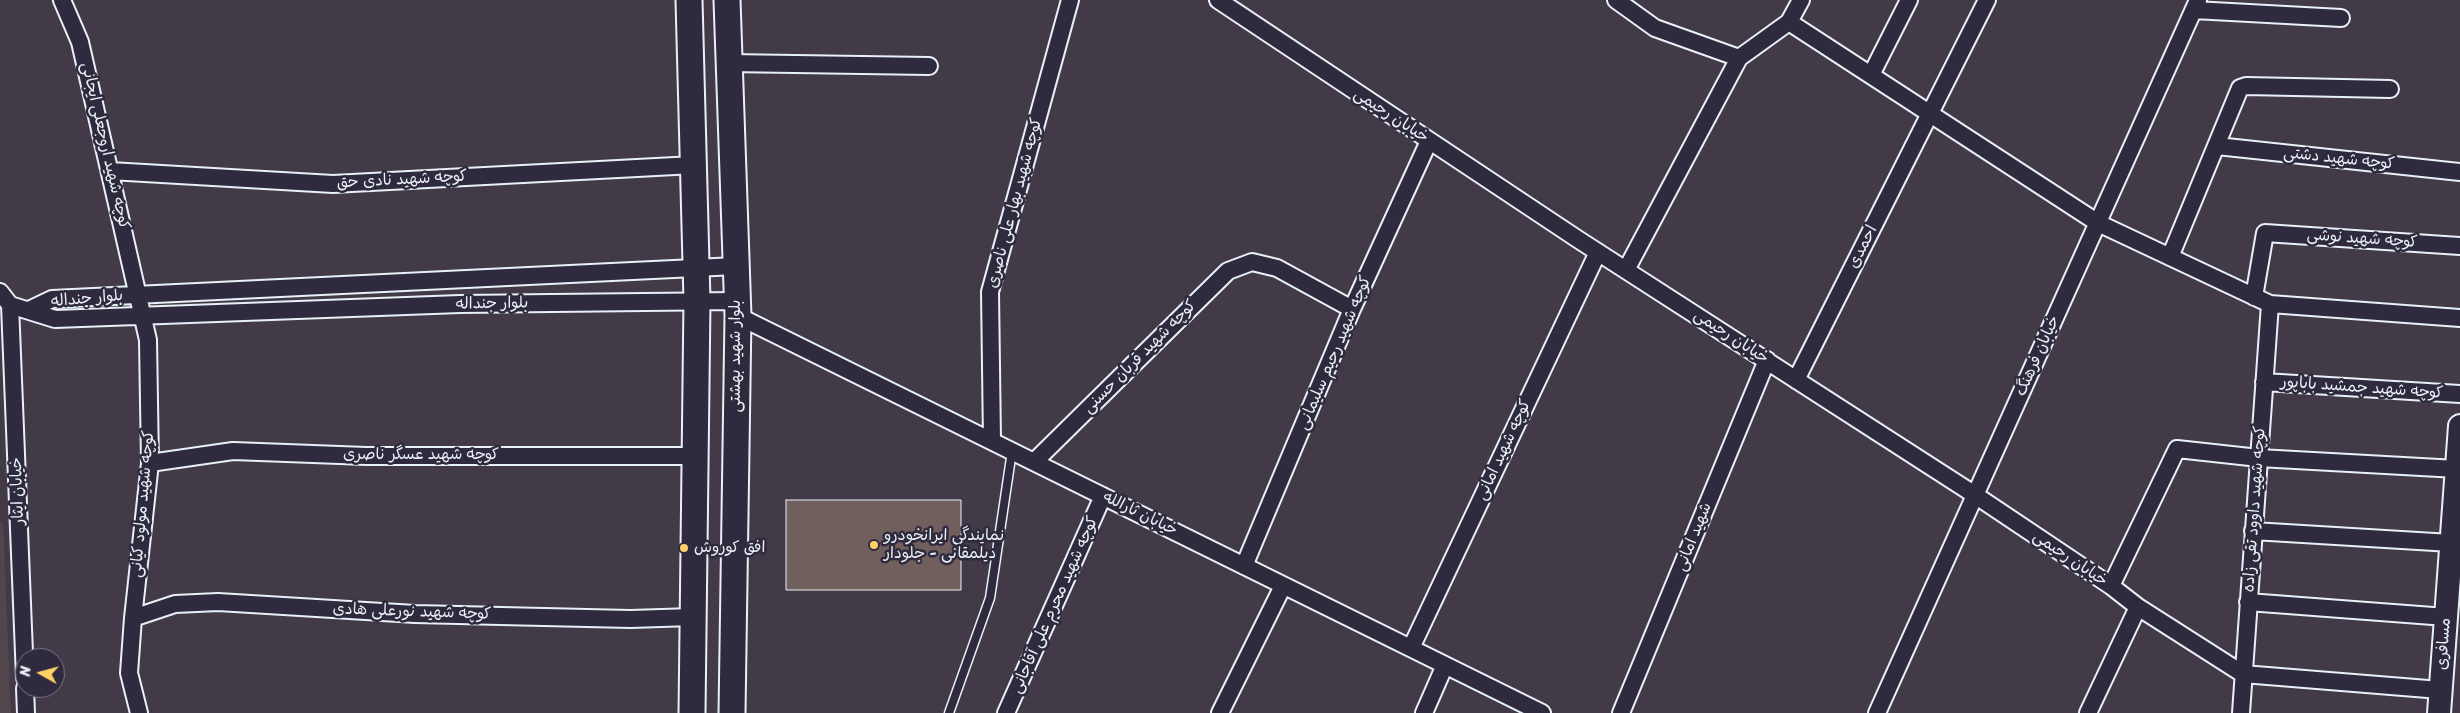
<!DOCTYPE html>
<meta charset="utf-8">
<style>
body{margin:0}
#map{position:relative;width:2460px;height:713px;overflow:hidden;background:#433a47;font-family:Sriracha,sans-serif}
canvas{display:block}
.north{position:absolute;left:15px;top:648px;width:50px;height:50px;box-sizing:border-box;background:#2f2a3d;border:1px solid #797a88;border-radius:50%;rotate:277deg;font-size:14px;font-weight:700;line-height:20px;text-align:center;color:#e8f1f8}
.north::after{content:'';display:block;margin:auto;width:18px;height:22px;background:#ffd166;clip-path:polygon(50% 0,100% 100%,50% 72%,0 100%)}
</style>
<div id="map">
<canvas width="2460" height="713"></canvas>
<div class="north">N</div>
</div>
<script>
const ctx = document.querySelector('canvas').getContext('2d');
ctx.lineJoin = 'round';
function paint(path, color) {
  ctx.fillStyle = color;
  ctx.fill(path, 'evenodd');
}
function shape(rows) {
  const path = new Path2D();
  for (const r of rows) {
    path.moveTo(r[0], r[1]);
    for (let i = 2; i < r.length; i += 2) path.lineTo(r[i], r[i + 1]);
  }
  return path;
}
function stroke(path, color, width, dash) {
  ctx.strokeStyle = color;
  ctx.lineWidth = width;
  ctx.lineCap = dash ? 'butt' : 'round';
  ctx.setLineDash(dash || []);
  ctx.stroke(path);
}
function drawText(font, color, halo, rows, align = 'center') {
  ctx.font = font + ' Sriracha,"Playpen Sans Arabic",sans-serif';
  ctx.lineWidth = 5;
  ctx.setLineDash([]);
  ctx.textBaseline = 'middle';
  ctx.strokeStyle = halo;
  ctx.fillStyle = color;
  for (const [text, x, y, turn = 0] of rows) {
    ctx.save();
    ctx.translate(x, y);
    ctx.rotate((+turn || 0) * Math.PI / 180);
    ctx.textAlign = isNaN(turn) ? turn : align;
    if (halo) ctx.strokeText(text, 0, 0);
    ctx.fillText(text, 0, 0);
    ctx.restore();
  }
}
const built = shape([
 [3,522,11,713,0,713,0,523]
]);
const building = shape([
 [786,500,961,500,961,590,786,590,786,500]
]);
const service = shape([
 [949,713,990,598,1012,451]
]);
const minor = shape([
 [62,0,80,42,148,340,150,463,133,618,129,673,139,713],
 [1218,0,1579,240,1975,495,2111,586,2138,607,2243,674,2440,690],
 [1616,0,1655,28,1739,58],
 [2194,10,2341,18],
 [1789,22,2098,223,2270,304,2460,318],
 [728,63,929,66],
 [1871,75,1909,0],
 [2217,146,2460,172],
 [110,171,333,184,694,165],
 [2170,257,2240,88,2246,86,2390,89],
 [1626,270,1739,58,1789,22,1801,0],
 [0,292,10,305,55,319,460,304,737,301],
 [2254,297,2265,233,2460,246],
 [10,305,25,678],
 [29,310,52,299,736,266],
 [738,316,1542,713],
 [1796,380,1987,0],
 [2264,382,2460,394],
 [992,441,990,292,1070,0],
 [1034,462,1228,271,1252,262,1277,268,1352,309],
 [150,463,233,451,366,456,694,456],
 [2253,531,2451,543],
 [1244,566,1352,309,1429,141],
 [2111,586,2177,449,2259,458,2457,469],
 [2248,602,2446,617],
 [133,618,175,604,218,602,415,614,630,619,693,617],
 [1411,648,1598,252],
 [25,688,26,713],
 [1006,713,1103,496],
 [1220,713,1283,586],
 [1424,713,1445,665],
 [1621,713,1767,360],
 [1877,713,2198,0],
 [2088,713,2138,607],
 [2241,713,2270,304]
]);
const secondary = shape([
 [2439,713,2460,426]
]);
const primary = shape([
 [689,0,697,301,692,713],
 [727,0,738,316,732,713]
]);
const markers = [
 [874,545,5,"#ffd166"],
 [684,548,5,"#ffd166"]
];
const streetNames = [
 ["خیابان رحیمی",1391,116,33],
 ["کوچه شهید اروجعلی ایجانی",105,146,77],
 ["کوچه شهید دشتی",2339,159,6],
 ["کوچه شهید نادی حق",402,180,-3],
 ["کوچه شهید بهار علی ناصری",1015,203,-75],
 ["کوچه شهید نوشی",2362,239,4],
 ["احمدی",1863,247,-63],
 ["بلوار جنداله",87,299,-5],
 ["بلوار جنداله",492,304,-1],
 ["خیابان رحیمی",1731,337,33],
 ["کوچه شهید رحیم سلیمانی",1335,353,-67],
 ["بلوار شهید بهشتی",736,356,-90],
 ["خیابان فرهنگ",2038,356,-66],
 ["کوچه شهید قربان حسنی",1140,357,-45],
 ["کوچه شهید جمشید باباپور",2362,388,4],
 ["کوچه شهید امانی",1504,450,-65],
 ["کوچه شهید عسگر ناصری",421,455],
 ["خیابان ایثار",18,491,-92],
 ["کوچه شهید مولود کیانی",143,504,-85],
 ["کوچه شهید داوود تقی زاده",2255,509,-86],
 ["خیابان ثارالله",1140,514,26],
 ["شهید امانی",1694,537,-68],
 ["خیابان رحیمی",2070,559,34],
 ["کوچه شهید محرم علی آقاجانی",1055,605,-66],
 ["کوچه شهید نورعلی هادی",412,612,2],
 ["مسافری",2444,644,-86]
];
const poiNames = [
 ["نمایندگی ایرانخودرو",884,536],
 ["دیلمقانی - جلودار",884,554],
 ["افق کوروش",694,548]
];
paint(built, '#51454e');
paint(building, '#715f5e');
stroke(building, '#e8f1f8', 1);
stroke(service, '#e8f1f8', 11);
stroke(minor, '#e8f1f8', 20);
stroke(secondary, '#e8f1f8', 26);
stroke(primary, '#e8f1f8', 29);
stroke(service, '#2f2a3d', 8);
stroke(minor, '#2f2a3d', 16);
stroke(secondary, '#2f2a3d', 22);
stroke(primary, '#2f2a3d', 25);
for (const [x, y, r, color] of markers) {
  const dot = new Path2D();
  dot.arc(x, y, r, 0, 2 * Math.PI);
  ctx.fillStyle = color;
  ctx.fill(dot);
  stroke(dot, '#2f2a3d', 2);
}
drawText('16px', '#e8f1f8', '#2f2a3d', streetNames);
drawText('16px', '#e8f1f8', '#2f2a3d', poiNames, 'left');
</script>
